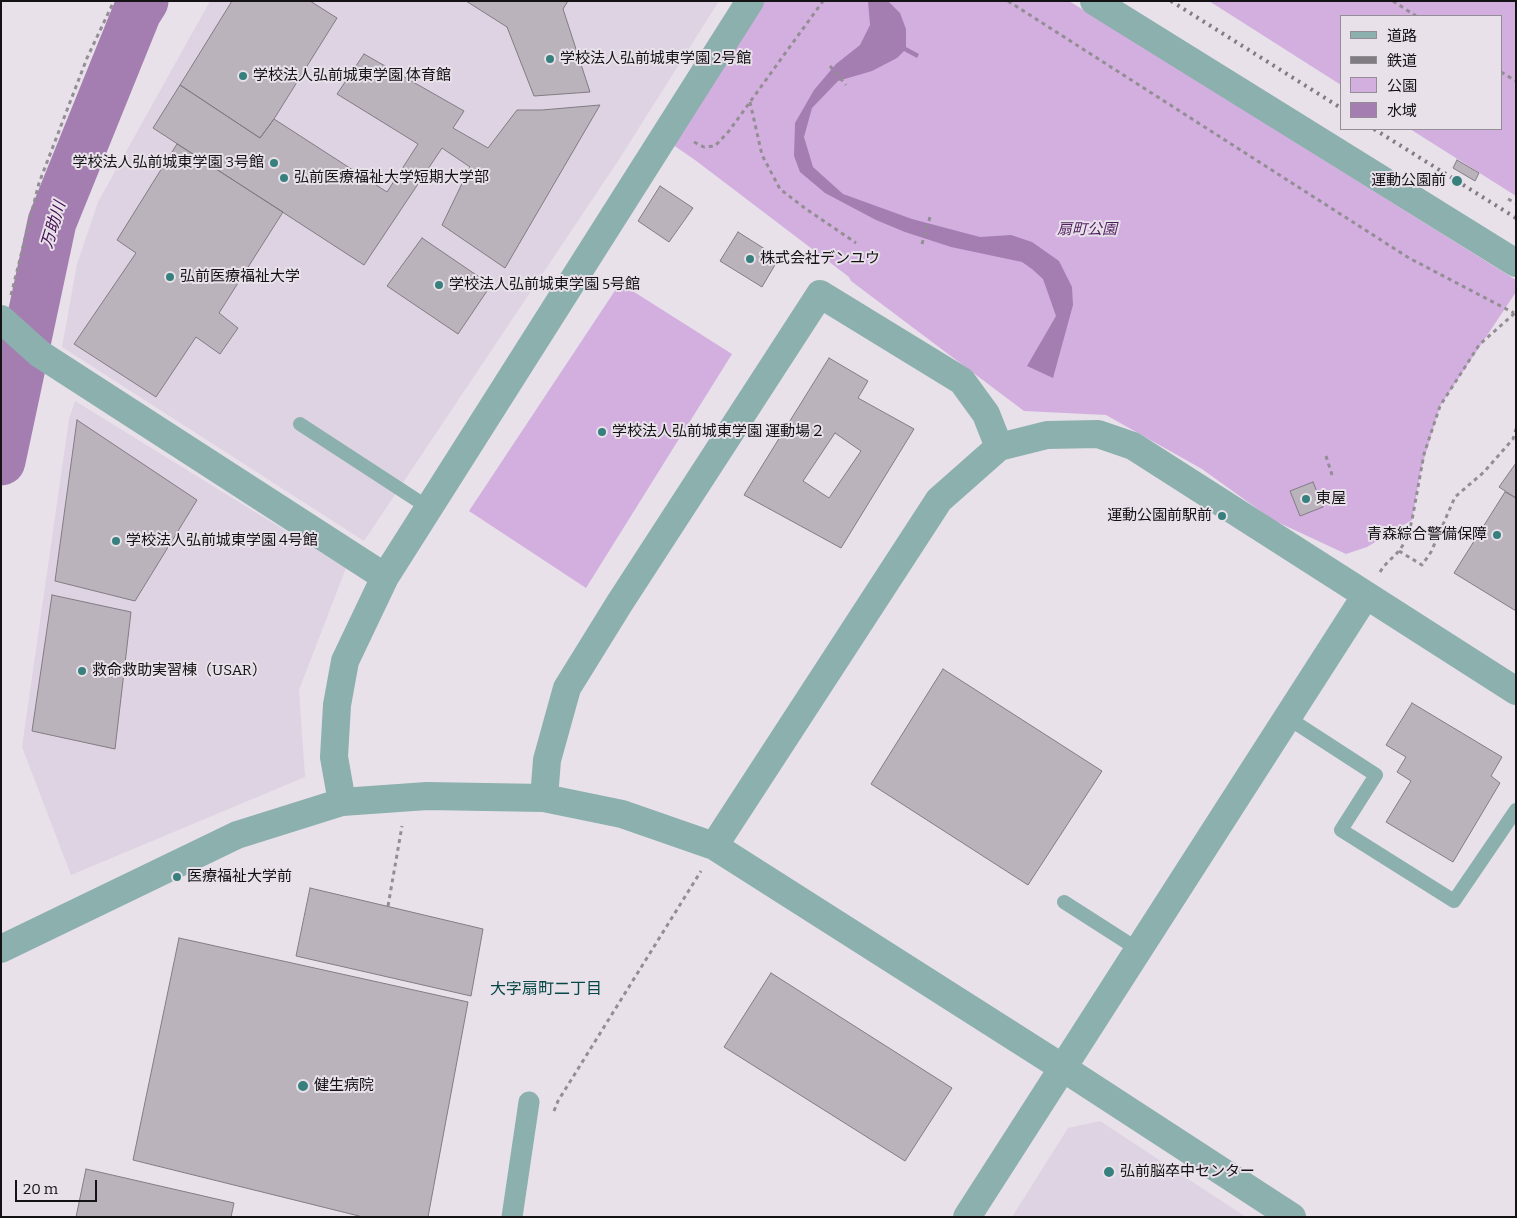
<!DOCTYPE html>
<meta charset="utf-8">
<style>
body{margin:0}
#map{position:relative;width:1517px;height:1218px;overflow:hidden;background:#e8e1ea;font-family:Bitter,"Noto Sans JP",serif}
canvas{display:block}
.frame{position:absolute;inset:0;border:2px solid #141215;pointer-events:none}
.legend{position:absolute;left:1340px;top:15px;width:162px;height:115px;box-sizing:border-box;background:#e8e1ea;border:1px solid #938e95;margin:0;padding:6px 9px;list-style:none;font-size:15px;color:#141215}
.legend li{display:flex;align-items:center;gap:10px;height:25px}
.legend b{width:25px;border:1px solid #938e95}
.scale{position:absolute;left:15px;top:1180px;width:82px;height:22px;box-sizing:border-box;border:2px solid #141215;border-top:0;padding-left:6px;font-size:15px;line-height:18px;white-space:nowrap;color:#141215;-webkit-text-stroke:4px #e8e1ea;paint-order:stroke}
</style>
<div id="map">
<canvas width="1517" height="1218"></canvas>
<div class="frame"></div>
<ul class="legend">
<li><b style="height:6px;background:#8cb0ae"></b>道路</li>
<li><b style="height:6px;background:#817c82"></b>鉄道</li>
<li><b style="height:14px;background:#d3afe0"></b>公園</li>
<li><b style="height:14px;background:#a47db1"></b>水域</li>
</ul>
<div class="scale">20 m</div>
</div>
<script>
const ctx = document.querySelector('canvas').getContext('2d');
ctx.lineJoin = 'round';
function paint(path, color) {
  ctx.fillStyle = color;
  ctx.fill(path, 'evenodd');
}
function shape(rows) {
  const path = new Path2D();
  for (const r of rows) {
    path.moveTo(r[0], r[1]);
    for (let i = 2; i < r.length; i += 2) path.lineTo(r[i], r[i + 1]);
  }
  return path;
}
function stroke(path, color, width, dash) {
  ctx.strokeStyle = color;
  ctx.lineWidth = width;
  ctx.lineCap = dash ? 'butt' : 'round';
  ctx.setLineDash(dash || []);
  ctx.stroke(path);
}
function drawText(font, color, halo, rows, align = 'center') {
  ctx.font = font + ' Bitter,"Noto Sans JP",serif';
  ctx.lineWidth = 4;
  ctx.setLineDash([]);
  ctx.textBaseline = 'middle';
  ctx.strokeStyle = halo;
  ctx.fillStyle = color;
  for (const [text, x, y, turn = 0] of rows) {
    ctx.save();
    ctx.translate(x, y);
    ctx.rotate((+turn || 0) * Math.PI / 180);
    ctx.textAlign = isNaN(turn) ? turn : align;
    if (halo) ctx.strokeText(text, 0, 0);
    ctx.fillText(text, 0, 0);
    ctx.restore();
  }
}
const built = shape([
 [210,1,719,1,620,158,364,541,62,347,77,264,98,202],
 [75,401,346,568,299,690,305,777,71,875,22,747,69,419],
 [1100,1121,1246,1217,1012,1217,1068,1128]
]);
const green = shape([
 [756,1,1069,1,1516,280,1516,292,1440,406,1421,469,1412,520,1367,547,1346,554,1273,520,1202,469,1106,415,1024,411,851,281,849,277,695,160,663,138],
 [1209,1,1516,1,1516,196,1410,129,1501,129,1501,16,1341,16,1341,85],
 [620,283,732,354,586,588,469,511]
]);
const water = shape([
 [868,1,888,1,900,13,906,29,906,47,919,54,917,58,904,51,897,58,872,71,838,81,812,108,804,137,813,167,843,194,912,219,980,237,1011,235,1032,242,1059,261,1072,287,1073,305,1053,378,1027,366,1056,316,1043,279,1032,269,1022,262,951,247,905,232,876,220,825,193,800,172,794,156,795,123,814,90,836,64,860,45,870,25]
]);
const river = shape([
 [1,461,52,222,137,12,144,1]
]);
const building = shape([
 [232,1,310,1,337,18,274,119,260,138,180,85,232,1],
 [466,1,568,1,563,9,590,92,534,96,507,27,466,1],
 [364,54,464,111,453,128,488,148,517,110,542,110,600,105,505,268,442,225,470,167,442,148,364,265,153,128,180,85,260,138,274,119,387,192,418,144,337,94,364,54],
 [177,144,283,212,219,313,238,328,220,354,196,337,156,397,74,344,136,253,117,240,177,144],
 [1457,160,1479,173,1475,181,1453,168,1457,160],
 [660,186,693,208,669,242,638,221,660,186],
 [738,232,779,258,762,287,720,261,738,232],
 [422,238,491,285,458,334,387,286,422,238],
 [829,358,868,381,858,398,914,429,841,548,744,495,829,358],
 [835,433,861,451,829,498,803,481,835,433],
 [77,420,197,500,135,601,55,581,77,420],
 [1516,463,1516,498,1499,487,1516,463],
 [1313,482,1323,507,1300,516,1290,491,1313,482],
 [1505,492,1516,498,1516,611,1454,573,1505,492],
 [52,595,131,612,115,749,32,731,52,595],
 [943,669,1102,771,1028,885,871,784,943,669],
 [1412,703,1502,757,1491,776,1500,783,1453,862,1386,822,1411,781,1397,772,1406,757,1386,745,1412,703],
 [310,888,483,929,471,996,296,956,310,888],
 [179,938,468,1002,428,1217,363,1217,133,1160,179,938],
 [771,973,952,1088,905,1161,724,1047,771,973],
 [86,1169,234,1203,231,1217,76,1217,86,1169]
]);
const path = shape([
 [1008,1,1409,258,1514,313],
 [1393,1,1416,16],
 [830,66,846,85],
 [1501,72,1516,81],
 [750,102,762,155,780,189,806,209,856,243],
 [694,142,704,147,715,146,729,131,823,1],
 [1508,199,1516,203],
 [922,244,930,217],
 [11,295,39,183,87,58,114,1],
 [1326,456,1333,478],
 [1399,551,1422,565,1431,552,1455,497,1484,472,1513,439,1516,429],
 [1380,572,1384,566,1399,551,1407,539,1412,520,1424,454,1440,406,1479,345,1516,312],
 [388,906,402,826],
 [554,1111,558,1101,701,871]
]);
const service = shape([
 [300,424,429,508],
 [1288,718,1376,775,1341,830,1454,901,1516,810],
 [1064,902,1139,950]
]);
const pedestrian = shape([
 [512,1217,529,1102]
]);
const minor = shape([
 [1094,1,1516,263],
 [1,319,40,354,385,577],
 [544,798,547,760,567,688,619,604,820,294,962,381,986,414,999,447],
 [342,802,334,757,337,705,345,661,385,577,750,1]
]);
const tertiary = shape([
 [714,846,939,500,999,447,1047,435,1098,434,1133,446,1516,691],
 [1,949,237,835,342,802,427,796,544,798,622,814,714,846,1063,1068,1292,1217],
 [967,1217,1366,595]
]);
const rail = shape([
 [1171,1,1341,108],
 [1374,129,1516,218]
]);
const markers = [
 [550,59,5,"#38807d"],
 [243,76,5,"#38807d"],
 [274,163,5,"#38807d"],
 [284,178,5,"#38807d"],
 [1457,181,6,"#38807d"],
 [750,259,5,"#38807d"],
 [170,277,5,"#38807d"],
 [439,285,5,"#38807d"],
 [602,432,5,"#38807d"],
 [1306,499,5,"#38807d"],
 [1222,516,5,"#38807d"],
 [1497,535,5,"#38807d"],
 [116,541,5,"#38807d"],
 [82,671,5,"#38807d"],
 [177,877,5,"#38807d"],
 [303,1086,6,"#38807d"],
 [1109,1172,6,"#38807d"]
];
const poiNames = [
 ["学校法人弘前城東学園 2号館",560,59],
 ["学校法人弘前城東学園 体育館",253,76],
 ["学校法人弘前城東学園 3号館",264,163,"right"],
 ["弘前医療福祉大学短期大学部",294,178],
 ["運動公園前",1446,181,"right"],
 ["株式会社デンユウ",760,259],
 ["弘前医療福祉大学",180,277],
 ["学校法人弘前城東学園 5号館",449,285],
 ["学校法人弘前城東学園 運動場２",612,432],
 ["東屋",1316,499],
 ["運動公園前駅前",1212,516,"right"],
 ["青森綜合警備保障",1487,535,"right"],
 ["学校法人弘前城東学園 4号館",126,541],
 ["救命救助実習棟（USAR）",92,671],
 ["医療福祉大学前",187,877],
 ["健生病院",314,1086],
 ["弘前脳卒中センター",1120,1172]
];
const parkNames = [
 ["扇町公園",1087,230]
];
const waterNames = [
 ["万助川",54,225,-73]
];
const neighbourhoodNames = [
 ["大字扇町二丁目",546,990]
];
paint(built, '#ded3e2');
paint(green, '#d3afe0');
paint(water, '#a47db1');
stroke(river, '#a47db1', 49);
paint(building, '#bab3bc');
stroke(building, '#827c84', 1);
stroke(path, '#938e94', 3, [4, 4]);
stroke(service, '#8cb0ae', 14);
stroke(pedestrian, '#8cb0ae', 21);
stroke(minor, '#8cb0ae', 28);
stroke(tertiary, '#8cb0ae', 28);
stroke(rail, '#817c82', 4, [2.5, 5]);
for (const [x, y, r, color] of markers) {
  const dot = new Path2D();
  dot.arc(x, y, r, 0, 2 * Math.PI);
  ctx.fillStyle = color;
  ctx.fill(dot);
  stroke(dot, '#e8e1ea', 2);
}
drawText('15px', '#141215', '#e8e1ea', poiNames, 'left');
drawText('italic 15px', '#501f60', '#e8e1ea', parkNames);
drawText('italic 16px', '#3f0c4e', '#e8e1ea', waterNames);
drawText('16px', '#044745', '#e8e1ea', neighbourhoodNames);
</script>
